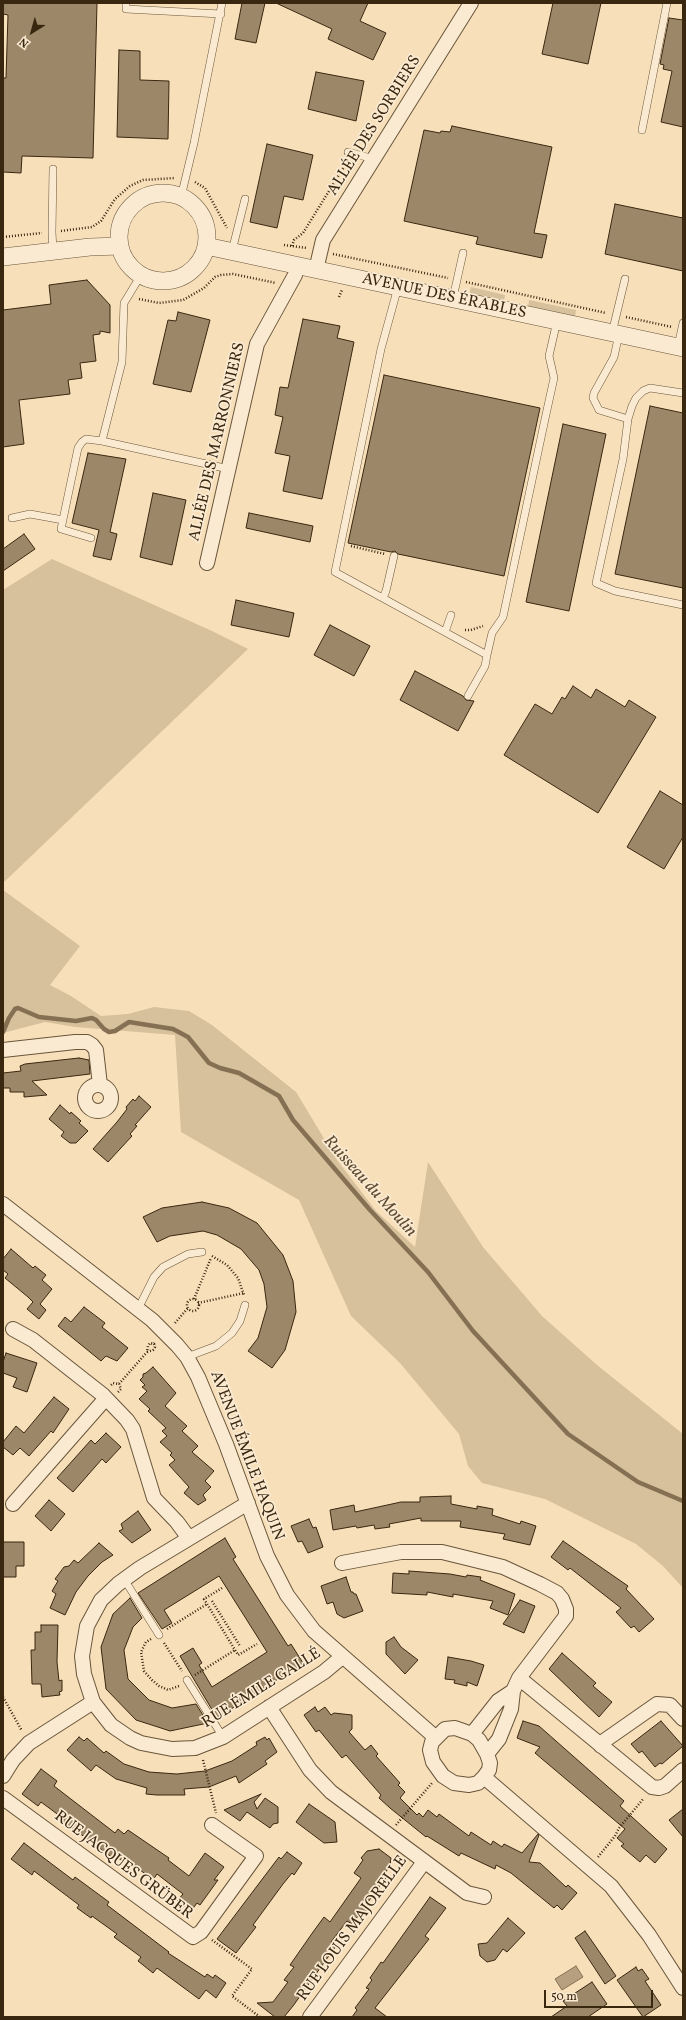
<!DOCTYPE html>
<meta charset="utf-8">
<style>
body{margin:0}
#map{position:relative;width:686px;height:2020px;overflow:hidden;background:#f7dfb9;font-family:Vollkorn,serif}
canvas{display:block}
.frame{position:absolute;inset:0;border:4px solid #3a2710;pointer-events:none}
.north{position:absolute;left:12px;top:12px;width:40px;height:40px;-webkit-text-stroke:3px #faead2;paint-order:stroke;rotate:217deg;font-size:11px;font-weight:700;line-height:16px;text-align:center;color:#3a2710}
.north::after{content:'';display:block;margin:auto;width:14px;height:18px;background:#3a2710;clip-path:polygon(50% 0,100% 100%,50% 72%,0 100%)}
.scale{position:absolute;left:544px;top:1990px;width:109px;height:18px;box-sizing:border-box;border:2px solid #3a2710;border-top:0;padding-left:5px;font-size:12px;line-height:14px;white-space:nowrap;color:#3a2710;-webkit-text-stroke:3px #faead2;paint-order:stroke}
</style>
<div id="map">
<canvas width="686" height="2020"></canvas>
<div class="frame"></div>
<div class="north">N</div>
<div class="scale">50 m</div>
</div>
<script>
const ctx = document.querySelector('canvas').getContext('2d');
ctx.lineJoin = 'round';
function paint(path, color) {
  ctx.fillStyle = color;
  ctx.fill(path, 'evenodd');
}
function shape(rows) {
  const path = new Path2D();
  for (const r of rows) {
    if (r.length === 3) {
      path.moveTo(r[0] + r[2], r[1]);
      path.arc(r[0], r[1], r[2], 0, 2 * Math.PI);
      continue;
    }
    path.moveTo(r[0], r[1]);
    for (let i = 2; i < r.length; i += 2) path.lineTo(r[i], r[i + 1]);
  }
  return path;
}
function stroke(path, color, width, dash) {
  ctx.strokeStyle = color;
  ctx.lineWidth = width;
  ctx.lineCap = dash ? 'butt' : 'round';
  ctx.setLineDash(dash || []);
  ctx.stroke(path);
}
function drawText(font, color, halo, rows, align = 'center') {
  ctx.font = font + ' Vollkorn,serif';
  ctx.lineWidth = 3.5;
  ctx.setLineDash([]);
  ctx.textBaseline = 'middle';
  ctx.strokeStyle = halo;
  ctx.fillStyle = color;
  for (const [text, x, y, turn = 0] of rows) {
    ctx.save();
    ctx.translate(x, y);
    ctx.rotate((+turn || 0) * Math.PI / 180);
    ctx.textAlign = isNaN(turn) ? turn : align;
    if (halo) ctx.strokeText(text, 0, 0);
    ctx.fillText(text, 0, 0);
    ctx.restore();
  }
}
const green = shape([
 [471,287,505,295,504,302,469,294],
 [529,300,576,310,575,317,528,307],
 [52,559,212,631,248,649,3,883,3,590],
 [3,890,80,946,50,985,71,996,101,1016,128,1014,154,1007,189,1011,212,1025,296,1092,337,1160,376,1211,415,1247,428,1162,483,1247,542,1316,597,1365,683,1434,683,1588,663,1566,636,1544,545,1499,482,1483,468,1466,459,1434,400,1363,351,1316,299,1200,181,1132,175,1035,75,1027,45,1022,3,1033]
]);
const water = shape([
 [576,1966,583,1977,562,1990,555,1979,576,1966]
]);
const stream = shape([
 [3,1032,9,1018,15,1009,18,1008,39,1017,76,1021,92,1018,96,1020,104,1029,109,1032,115,1031,129,1022,173,1029,188,1037,209,1063,220,1068,239,1073,279,1096,293,1120,370,1210,428,1272,473,1331,568,1434,638,1482,683,1501]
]);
const building = shape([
 [3,3,97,3,93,158,22,156,21,173,3,172,3,78,6,78,8,15,3,14,3,3],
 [242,3,265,3,256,43,235,39,242,3],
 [276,3,368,3,360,21,386,33,373,60,328,39,332,29,276,3],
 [553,3,601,3,588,64,542,54,553,3],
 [669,18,683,20,683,127,661,122,672,71,663,69,664,65,660,64,669,18],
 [119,50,140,51,140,80,169,81,168,139,117,137,119,50],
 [316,72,364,81,356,121,308,109,316,72],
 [452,126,552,147,534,233,547,235,542,258,476,244,478,237,404,221,424,130,440,133,441,131,450,132,452,126],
 [267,144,313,155,303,200,284,196,277,228,250,222,267,144],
 [615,204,683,218,683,271,605,254,615,204],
 [87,280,110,305,110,333,100,331,100,334,93,335,96,361,80,363,82,378,68,380,70,394,19,400,24,444,3,447,3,310,51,304,49,285,87,280],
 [178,312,210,320,191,392,153,384,168,320,176,321,178,312],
 [303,319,340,326,337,338,354,342,322,499,283,491,290,456,275,453,283,417,275,415,280,387,288,388,303,319],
 [384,375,540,408,504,576,398,554,395,551,391,552,348,543,384,375],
 [650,406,683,413,683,588,615,574,650,406],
 [563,424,606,434,569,611,526,602,563,424],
 [88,453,126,459,110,532,117,534,111,560,93,556,99,530,72,523,88,453],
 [153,493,186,500,172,565,140,557,153,493],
 [249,513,313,526,310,542,246,528,249,513],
 [24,534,35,549,3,571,3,549,24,534],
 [236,600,294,613,289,637,231,625,236,600],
 [330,625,370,646,354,676,314,655,330,625],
 [415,671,463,696,466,700,474,701,458,731,400,700,415,671],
 [573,686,591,698,596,689,625,707,629,700,656,717,598,813,504,755,535,704,552,714,562,697,565,699,573,686],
 [660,791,683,805,683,837,664,869,627,847,660,791],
 [79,1058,89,1060,90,1074,32,1081,47,1095,24,1097,24,1092,10,1092,10,1088,3,1088,3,1073,21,1071,20,1066,25,1064,79,1058],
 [139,1096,151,1107,135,1125,137,1126,130,1134,132,1136,108,1162,93,1149,117,1122,127,1109,126,1107,133,1099,135,1101,139,1096],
 [60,1105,70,1114,71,1112,81,1121,79,1123,88,1131,76,1143,70,1143,61,1136,64,1132,49,1119,60,1105],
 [202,1202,229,1208,257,1223,283,1255,293,1281,296,1312,285,1350,272,1368,248,1351,258,1338,267,1307,264,1284,259,1270,241,1249,217,1235,203,1231,170,1236,157,1242,143,1217,162,1208,202,1202],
 [11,1249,33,1268,35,1266,46,1275,42,1280,52,1289,40,1304,46,1310,39,1319,27,1309,33,1302,28,1297,5,1278,8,1274,3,1270,3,1259,11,1249],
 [84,1307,105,1323,102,1327,128,1348,117,1361,106,1356,101,1361,58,1326,65,1317,71,1322,84,1307],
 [6,1353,37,1363,27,1392,13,1387,17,1378,3,1373,3,1362,6,1353],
 [153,1367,176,1393,165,1406,187,1426,182,1431,198,1446,192,1452,214,1471,205,1481,211,1487,203,1495,206,1500,198,1505,184,1493,189,1487,169,1465,175,1460,170,1455,172,1453,160,1442,167,1436,162,1431,166,1428,148,1411,150,1409,139,1399,147,1391,142,1387,145,1385,140,1380,143,1377,143,1374,146,1373,153,1367],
 [54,1397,69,1409,53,1433,51,1431,29,1456,20,1448,13,1455,3,1447,3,1442,16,1426,24,1433,54,1397],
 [106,1433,121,1447,106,1463,102,1459,73,1492,57,1478,91,1440,95,1444,106,1433],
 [451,1496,451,1504,477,1509,477,1506,493,1509,492,1515,520,1524,521,1521,536,1526,530,1545,503,1539,505,1534,460,1527,461,1521,421,1521,421,1518,389,1524,390,1527,375,1529,374,1525,357,1528,356,1526,333,1530,330,1510,354,1505,355,1512,401,1502,420,1502,420,1497,451,1496],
 [49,1500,65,1514,51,1531,35,1516,49,1500],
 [138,1511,151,1530,132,1543,119,1531,123,1529,121,1524,138,1511],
 [309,1519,313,1528,316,1527,323,1547,308,1553,302,1541,298,1542,291,1526,309,1519],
 [225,1538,236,1557,233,1559,288,1646,291,1644,303,1663,217,1718,180,1656,193,1648,202,1663,199,1665,212,1687,267,1652,219,1576,164,1610,172,1623,162,1629,138,1593,225,1538],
 [563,1541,628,1586,626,1589,654,1619,639,1632,634,1626,631,1628,616,1612,621,1608,570,1568,568,1570,551,1557,563,1541],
 [3,1542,24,1542,24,1566,16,1566,16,1577,3,1577,3,1542],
 [99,1543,113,1555,102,1562,88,1576,76,1592,65,1615,50,1608,56,1594,52,1591,58,1581,55,1579,64,1567,69,1566,74,1560,78,1563,99,1543],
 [409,1571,450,1574,466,1577,467,1575,481,1577,480,1580,515,1594,508,1615,490,1608,493,1601,453,1594,453,1597,427,1592,427,1595,392,1593,393,1573,409,1574,409,1571],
 [346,1577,351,1592,353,1592,354,1594,356,1594,363,1611,344,1618,337,1614,333,1602,327,1604,321,1586,346,1577],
 [130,1598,142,1618,133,1627,124,1650,128,1679,149,1700,172,1708,196,1704,208,1723,170,1731,161,1728,136,1720,106,1689,101,1647,113,1614,130,1598],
 [520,1600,535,1606,524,1633,503,1624,520,1600],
 [41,1625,58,1625,57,1662,59,1681,62,1680,62,1691,59,1692,60,1695,42,1697,41,1684,32,1684,31,1650,35,1650,35,1632,41,1632,41,1625],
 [394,1637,401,1647,418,1660,405,1674,386,1654,386,1642,394,1637],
 [562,1653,596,1683,593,1686,612,1702,599,1717,549,1669,562,1653],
 [448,1657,471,1661,484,1665,477,1686,467,1682,467,1686,454,1683,455,1680,445,1679,448,1657],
 [315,1707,318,1712,325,1707,331,1715,334,1713,352,1715,352,1729,349,1732,365,1750,371,1745,378,1754,376,1756,400,1783,398,1785,405,1792,400,1798,417,1815,419,1813,423,1817,428,1810,437,1817,439,1814,469,1836,471,1832,491,1845,493,1841,502,1847,504,1844,522,1853,538,1834,539,1835,529,1862,540,1863,566,1887,568,1885,577,1893,562,1910,557,1905,554,1908,511,1873,496,1865,495,1869,461,1853,459,1856,427,1836,426,1837,390,1808,379,1798,381,1795,346,1755,342,1758,319,1730,316,1732,304,1715,315,1707],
 [523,1721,539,1726,624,1801,620,1806,667,1849,655,1863,646,1855,640,1862,621,1846,624,1844,617,1838,625,1829,535,1753,540,1747,517,1738,523,1721],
 [661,1721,683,1746,662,1764,660,1763,655,1767,642,1751,639,1753,631,1744,661,1721],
 [79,1737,84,1741,87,1738,104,1753,106,1751,124,1764,149,1772,177,1774,205,1771,232,1761,257,1745,256,1742,265,1737,267,1740,269,1738,277,1752,265,1761,267,1764,239,1783,236,1776,209,1787,184,1789,185,1795,157,1795,146,1794,147,1788,116,1779,96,1765,91,1771,67,1750,79,1737],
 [41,1769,57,1781,54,1786,115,1833,118,1829,124,1834,128,1830,169,1858,168,1860,189,1876,205,1853,224,1867,214,1880,218,1880,200,1905,197,1903,191,1911,177,1901,183,1894,157,1874,153,1880,126,1859,124,1862,115,1856,114,1859,63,1821,64,1819,41,1802,38,1806,22,1794,41,1769],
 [261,1794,254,1802,257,1809,265,1798,278,1807,278,1823,273,1824,270,1828,247,1812,240,1821,224,1810,261,1794],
 [309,1804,335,1822,337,1842,324,1843,296,1822,309,1804],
 [683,1809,683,1837,669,1820,683,1809],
 [24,1843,73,1880,75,1877,109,1902,107,1905,169,1952,168,1953,205,1977,207,1974,213,1978,215,1975,226,1983,216,1998,206,1990,199,1999,157,1968,153,1973,138,1961,141,1957,114,1937,117,1934,92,1916,91,1918,77,1908,79,1905,34,1871,32,1875,11,1859,24,1843],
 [379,1849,391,1858,390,1866,385,1873,388,1875,368,1902,371,1904,364,1914,361,1912,352,1924,347,1921,331,1942,336,1946,293,2006,284,2017,275,2017,257,2003,273,2002,288,1982,284,1980,294,1967,290,1965,313,1932,324,1917,330,1922,361,1878,354,1873,363,1860,361,1858,367,1851,379,1849],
 [287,1852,302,1863,294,1875,292,1873,283,1884,253,1925,256,1927,236,1953,217,1939,279,1857,281,1859,287,1852],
 [430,1897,446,1908,425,1936,429,1939,375,2008,387,2017,352,2017,357,2010,355,2008,369,1989,366,1988,372,1980,370,1978,381,1962,383,1963,430,1897],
 [508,1918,525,1933,507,1952,503,1949,495,1960,487,1962,480,1956,478,1944,487,1943,508,1918],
 [585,1931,616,1976,605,1984,575,1938,585,1931],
 [636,1967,638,1971,642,1969,649,1979,645,1981,661,2005,643,2017,617,1980,636,1967],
 [592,1982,607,2004,588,2017,551,2017,567,2006,563,2001,592,1982]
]);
const path = shape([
 [195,182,205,188,227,228],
 [61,231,92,227,101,221,115,199,130,186,143,180,175,178],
 [3,237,42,233],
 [284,245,307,248],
 [292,246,294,240,303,233,347,162],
 [333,254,448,278],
 [466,282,606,313],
 [339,297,342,290],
 [139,299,159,303,183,300,204,288,215,277,221,275,233,274,276,283],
 [626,317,672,327],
 [351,546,385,554],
 [465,630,471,630,483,626],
 [212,1256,227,1265,238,1278,244,1295],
 [194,1299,211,1258],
 [193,1305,6],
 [198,1303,244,1293],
 [175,1323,188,1308],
 [154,1344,155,1347,153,1350,147,1352,148,1346,150,1343,154,1344,156,1342],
 [111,1385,113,1383,119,1384,147,1352],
 [118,1392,121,1389,119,1384],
 [222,1588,204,1599,238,1655,257,1644],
 [212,1601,240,1646],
 [167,1629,207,1604],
 [151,1639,146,1642,141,1652,144,1671,152,1680,159,1686,168,1690,179,1686],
 [164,1643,182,1671],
 [195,1675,235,1650],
 [3,1697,22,1731],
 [203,1760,216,1813],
 [396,1825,432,1783],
 [598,1857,615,1836,619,1828,644,1798],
 [212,1940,252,1969,232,1996,260,2017]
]);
const service = shape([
 [126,3,126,9,221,14],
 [642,130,667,3],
 [348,152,374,159],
 [181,197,194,143,222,3],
 [53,251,52,232,53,169],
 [232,251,245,199],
 [398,287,381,349,335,572,487,655,492,633,503,617,545,419,554,378,549,356,557,321],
 [453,298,463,253],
 [612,333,625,279],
 [619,334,614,357,594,393,593,398,599,410,628,419],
 [678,346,683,323],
 [683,393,650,388,643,391,636,398,632,406,628,419,623,459,596,583,615,591,683,605],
 [102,441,229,469],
 [12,518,30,514,63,520],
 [91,538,61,529,78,448,82,442,86,439,102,441,122,362,124,303,141,275],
 [383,598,386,591,394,556],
 [445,632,451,615],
 [468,696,485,666,487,655],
 [138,1309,154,1277,163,1267,188,1254,202,1252],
 [187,1357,216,1346,232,1333,240,1321,245,1305],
 [124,1579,159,1635],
 [187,1680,223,1737]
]);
const minor = shape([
 [316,270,323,240,471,3],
 [207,563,257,344,295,275,297,266],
 [3,1050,75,1042,87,1042,92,1045,96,1050,100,1085],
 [98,1098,13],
 [3,1204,152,1320,177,1345,187,1357,198,1377,226,1444,267,1556,287,1595,314,1631,435,1737],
 [13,1329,33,1340,103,1395,127,1420,133,1429,154,1498,177,1522,188,1537],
 [248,1503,140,1568,118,1584,101,1600,87,1626,82,1656,84,1674,93,1702,111,1725,130,1738,141,1743,172,1749,195,1748,223,1737,324,1672,342,1657],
 [13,1504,106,1398],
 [342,1563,401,1552,442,1552,503,1567,540,1584,557,1593,562,1599,566,1609,566,1616,519,1678,513,1691,511,1709,499,1739,487,1754],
 [519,1678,652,1787,659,1788,665,1786,683,1770],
 [269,1707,310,1770,331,1792,467,1893,484,1897],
 [455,1728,472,1734,479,1740,487,1754,490,1763,489,1770,484,1777,478,1783,469,1785,454,1783,443,1776,433,1762,430,1750,432,1742,445,1729,455,1728],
 [472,1734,498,1701,513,1691],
 [601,1746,604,1741,657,1704,670,1705,683,1719],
 [3,1776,13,1760,29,1743,93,1702],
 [484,1777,611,1886,649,1935,683,1988],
 [3,1798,193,1937,201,1932,256,1856,212,1825],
 [310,2017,424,1862]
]);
const tertiary = shape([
 [163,237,44],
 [206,246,683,348],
 [3,257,90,247,120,246]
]);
const streetNames = [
 ["ALLÉE DES SORBIERS",375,126,-58],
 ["AVENUE DES ÉRABLES",444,297,12],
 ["ALLÉE DES MARRONNIERS",218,442,-77],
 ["AVENUE ÉMILE HAQUIN",246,1456,69],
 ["RUE ÉMILE GALLÉ",262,1689,-32],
 ["RUE JACQUES GRÜBER",123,1866,37],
 ["RUE LOUIS MAJORELLE",353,1929,-54]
];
const waterNames = [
 ["Ruisseau du Moulin",369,1187,48]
];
paint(green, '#d7c09c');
paint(water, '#b7a080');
stroke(water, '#857053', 1);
stroke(stream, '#857053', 4.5);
paint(building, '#9c8768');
stroke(building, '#3a2710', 1);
stroke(service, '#69553a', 8);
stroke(minor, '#69553a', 16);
stroke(tertiary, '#69553a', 18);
stroke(path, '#3a2710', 2.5, [1, 2]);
stroke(service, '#faead2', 7);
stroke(minor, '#faead2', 14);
stroke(tertiary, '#faead2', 17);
drawText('16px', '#3a2710', '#faead2', streetNames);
drawText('italic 17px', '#604b32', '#faead2', waterNames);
</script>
